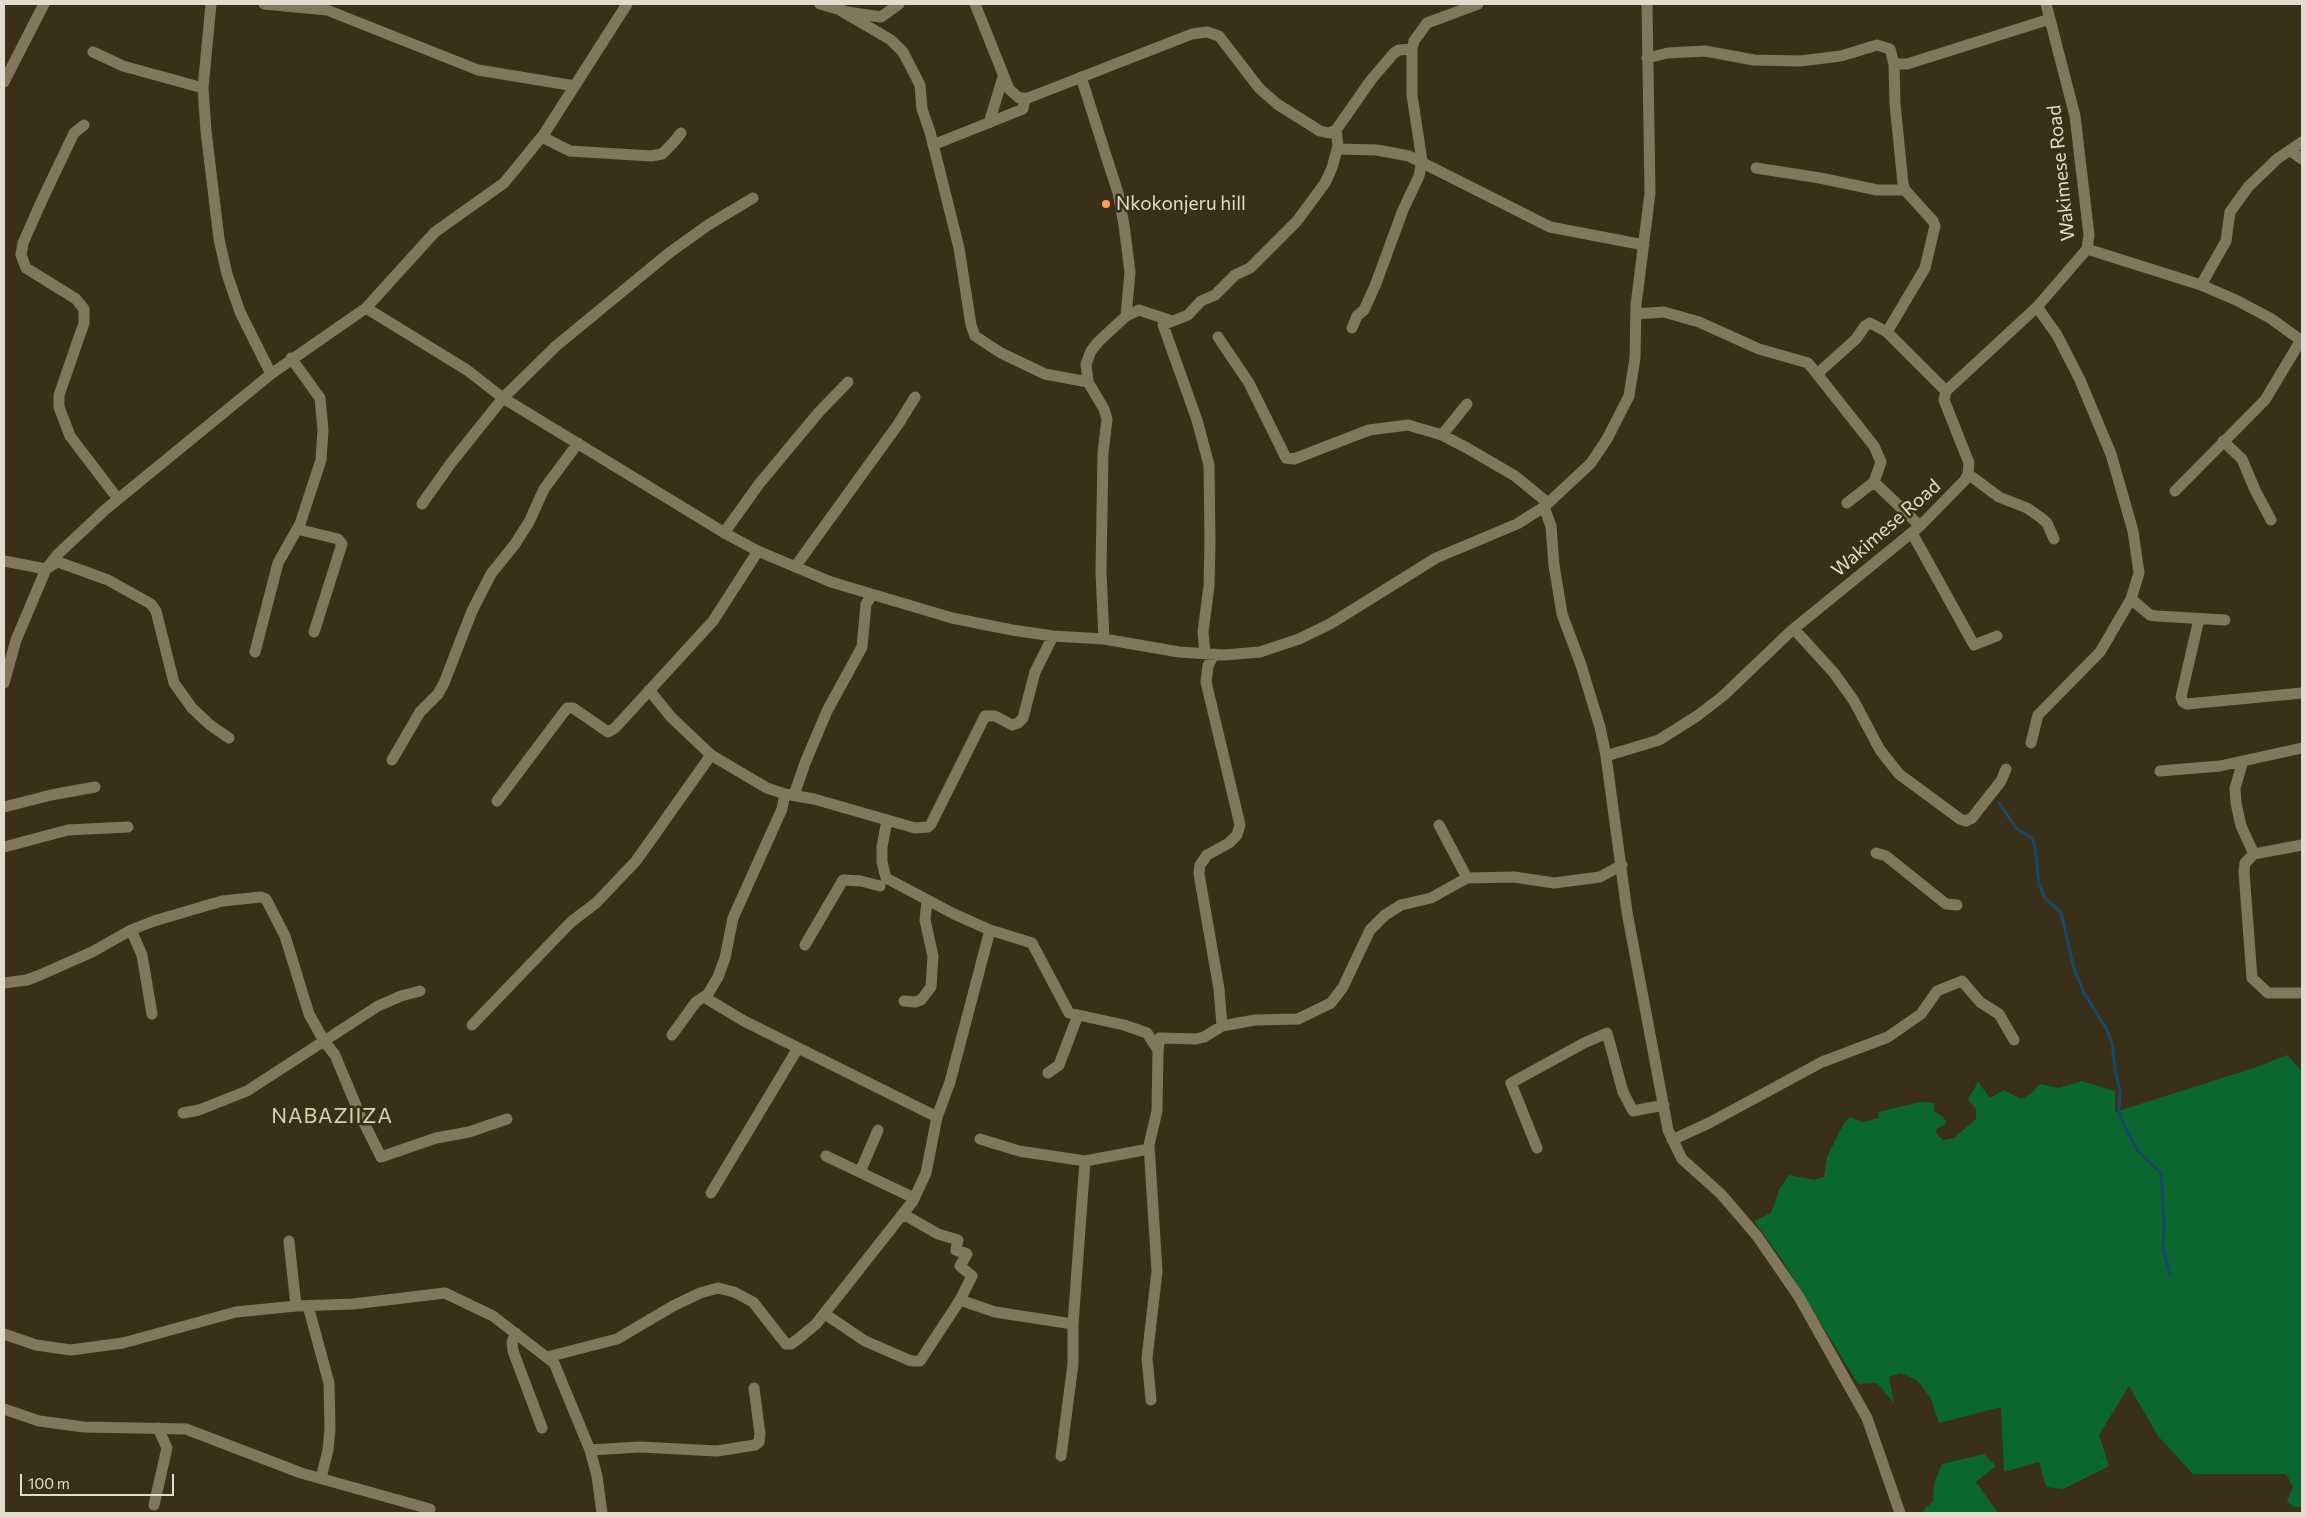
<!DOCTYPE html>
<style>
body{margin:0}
#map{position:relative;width:2306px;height:1517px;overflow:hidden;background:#3a3019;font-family:Commissioner,sans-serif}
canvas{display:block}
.frame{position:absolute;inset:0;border:5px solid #e2dcce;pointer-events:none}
.scale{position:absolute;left:20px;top:1474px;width:154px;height:22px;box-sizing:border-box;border:2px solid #e2dcce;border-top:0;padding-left:6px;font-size:15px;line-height:18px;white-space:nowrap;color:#e2dcce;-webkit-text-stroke:4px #3a3019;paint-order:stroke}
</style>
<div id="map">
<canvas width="2306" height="1517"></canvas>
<div class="frame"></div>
<div class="scale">100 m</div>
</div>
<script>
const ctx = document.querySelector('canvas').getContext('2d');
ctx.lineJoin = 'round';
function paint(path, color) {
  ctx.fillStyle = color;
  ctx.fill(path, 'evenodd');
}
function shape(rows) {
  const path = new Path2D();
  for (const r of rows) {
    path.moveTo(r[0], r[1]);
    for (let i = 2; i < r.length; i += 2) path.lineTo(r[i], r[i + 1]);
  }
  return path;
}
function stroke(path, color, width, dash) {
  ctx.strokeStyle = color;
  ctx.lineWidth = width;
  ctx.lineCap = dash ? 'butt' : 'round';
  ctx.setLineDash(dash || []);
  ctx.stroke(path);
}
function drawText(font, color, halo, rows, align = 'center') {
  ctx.font = font + ' Commissioner,sans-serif';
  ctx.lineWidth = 5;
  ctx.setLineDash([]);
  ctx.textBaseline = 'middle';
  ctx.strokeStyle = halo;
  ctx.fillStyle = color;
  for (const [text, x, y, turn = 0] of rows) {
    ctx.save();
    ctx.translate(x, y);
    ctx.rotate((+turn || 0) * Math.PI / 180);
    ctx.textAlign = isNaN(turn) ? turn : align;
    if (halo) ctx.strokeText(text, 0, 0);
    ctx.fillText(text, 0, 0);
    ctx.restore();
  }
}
const green = shape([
 [2287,1055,2302,1071,2302,1507,2294,1507,2287,1502,2293,1487,2286,1474,2193,1474,2158,1436,2129,1386,2099,1435,2109,1466,2063,1489,2046,1487,2039,1462,2004,1472,2001,1407,1939,1423,1931,1399,1918,1381,1901,1373,1889,1377,1894,1403,1877,1383,1858,1384,1782,1260,1754,1221,1771,1213,1780,1188,1789,1175,1814,1180,1824,1177,1827,1157,1844,1123,1850,1117,1863,1122,1879,1118,1878,1112,1920,1102,1934,1103,1934,1112,1942,1116,1946,1121,1945,1125,1937,1128,1936,1133,1943,1140,1954,1138,1976,1119,1976,1109,1968,1100,1978,1082,1990,1098,2004,1090,2021,1099,2031,1094,2040,1084,2059,1088,2081,1081,2115,1091,2115,1112,2254,1068],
 [1984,1454,1996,1466,1976,1482,1998,1513,1921,1513,1933,1501,1934,1484,1942,1464]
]);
const stream = shape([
 [1999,803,2017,829,2032,838,2035,847,2039,885,2045,898,2061,913,2074,969,2084,993,2106,1028,2112,1043,2116,1075,2120,1090,2119,1110,2124,1126,2138,1151,2161,1173,2164,1227,2163,1250,2170,1274]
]);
const street = shape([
 [211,4,203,88,206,131,219,239,227,274,240,312,271,374],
 [264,4,327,10,478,70,575,86],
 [820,4,848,12,881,17,899,4],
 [975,4,1009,89,1019,98,1028,98,1192,34,1207,32,1219,36,1259,88,1277,104,1320,131,1329,133,1336,130,1371,80,1394,53,1399,50,1412,49],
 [838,9,891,40,903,52,920,85,922,109,930,132,959,248,971,325,975,336,1001,353,1045,374,1088,382],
 [93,52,123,66,203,88],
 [1647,58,1668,53,1705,51,1754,60,1800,61,1841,56,1877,45,1890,49,1894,64],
 [1081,77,1118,193,1124,225,1130,272,1126,316],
 [4,82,44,4],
 [989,123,1003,77],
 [84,125,74,133,43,198,23,243,21,255,26,268,76,299,84,309,84,323,59,395,59,407,70,436,118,499],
 [542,137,570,151,651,156,662,154,673,143,681,133],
 [933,145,1023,109,1025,99],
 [1338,149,1377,150,1409,156,1550,227,1644,245],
 [2291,151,2302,159],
 [1756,168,1820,178,1877,190,1905,190],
 [2087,249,2201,285,2236,300,2270,318,2302,341],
 [2201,285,2226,241,2230,212,2248,187,2277,159,2302,142],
 [366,308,467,370,503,398,728,535,758,551,831,582,952,618,1012,630,1053,636,1104,639,1179,652,1224,655,1260,652,1299,639,1330,624,1436,558,1517,524,1544,507,1591,463,1607,439,1629,396,1635,358,1636,305,1650,193,1647,4],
 [1636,314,1664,312,1699,322,1759,349,1808,363,1817,374,1856,339,1865,326,1870,323,1887,332,1946,391],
 [1352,328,1357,316,1364,310,1375,286,1403,210,1419,176,1422,161,1412,95,1412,49,1414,41,1427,23,1478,4],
 [1887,332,1925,268,1935,226,1933,221,1905,190,1903,184,1895,104,1894,64,1907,64,2050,19],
 [1218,337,1249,383,1286,458,1294,459,1369,430,1408,425,1442,435,1467,448,1515,476,1548,503],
 [1817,374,1874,446,1881,462,1874,482,1847,503],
 [1442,435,1467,404],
 [2223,441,2242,459,2255,490,2271,520],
 [1968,474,1999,497,2027,508,2040,517,2047,523,2054,539],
 [1874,482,1920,526],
 [2175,491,2265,400,2301,340],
 [422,504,451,463,503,398,556,346,669,253,708,225,753,198],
 [1544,507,1551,526,1554,565,1562,614,1581,665,1600,727,1606,756,1627,912,1668,1130,1682,1159,1721,1194,1757,1236,1799,1297,1867,1418,1900,1513],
 [297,529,338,539,342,544,314,632],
 [724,533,759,484,819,412,848,382],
 [1912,533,1974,645,1997,636],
 [4,561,46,569,57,562,61,563,108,580,151,604,156,611,174,683,192,708,210,725,229,738],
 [795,567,899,423,915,397],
 [2131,599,2150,615,2157,616,2225,620],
 [2199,619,2181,697,2183,702,2187,704,2302,693],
 [1794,629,1834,673,1854,701,1880,750,1899,774,1960,819,1966,821,1972,818,2001,781,2006,769],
 [1104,639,1101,572,1103,453,1107,419,1104,409,1088,382,1086,364,1091,351,1098,342,1126,316,1139,310,1172,321],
 [255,652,278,563,300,524,321,460,323,430,320,398,291,358],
 [1205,653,1203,632,1209,586,1210,542,1209,465,1197,420,1163,325,1188,315,1201,301,1215,295,1235,275,1250,268,1297,221,1325,183,1332,168,1338,146,1336,130],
 [1214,654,1208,666,1206,682,1240,825,1237,835,1229,843,1207,855,1200,865,1199,874,1219,989,1222,1026],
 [4,683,16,640,46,569,58,554,106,509,271,374,366,308,435,232,504,183,544,134,627,4],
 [649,690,671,717,711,755,767,788,785,794,782,809,733,918,725,958,718,977,708,994,696,1002,672,1035],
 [2031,743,2038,715,2100,652,2131,599,2139,573,2133,531,2111,454,2080,380,2057,335,2037,307],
 [1606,756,1659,740,1697,716,1723,696,1791,631,1920,526,1965,480,1968,474,1969,463,1944,400,1946,391,2037,307,2087,249,2089,235,2075,116,2046,4],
 [392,760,420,712,438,694,444,683,472,611,491,574,515,544,529,522,544,489,578,443],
 [2243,761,2235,788,2236,803,2241,826,2254,854],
 [2160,771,2220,766,2302,748],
 [785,794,814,799,915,828,928,827,931,824,985,716,995,716,1012,725,1018,723,1023,718,1035,672,1053,636],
 [794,795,805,763,827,711,862,647,866,604,872,595],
 [497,801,567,708,573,708,608,732,615,728,713,621,758,551],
 [4,807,51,795,95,787],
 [887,820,882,847,882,862,886,878,954,914,990,930,1032,943,1069,1013,1124,1025,1147,1033,1158,1050,1160,1038,1196,1039,1204,1037,1222,1026,1255,1020,1298,1019,1331,1003,1343,987,1370,930,1385,915,1401,905,1431,898,1467,878,1514,877,1554,883,1600,877,1622,865],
 [1439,825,1467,878],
 [2302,845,2254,854,2245,863,2244,872,2252,978,2268,993,2302,993],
 [4,847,68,830,128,827],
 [1876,853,1886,856,1946,904,1957,905],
 [131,930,142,955,152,1014],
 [805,945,843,880,861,881,880,886],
 [4,983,27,980,40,975,92,952,131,930,154,921,222,901,261,897,266,899,285,936,309,1014,324,1041,335,1055,360,1115,381,1157,436,1138,469,1132,507,1119],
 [704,997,744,1021,937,1117],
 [904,1001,915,1002,921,1000,931,987,933,956,925,920,927,901],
 [472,1025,571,922,596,903,636,861,711,755],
 [1048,1073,1059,1065,1078,1015],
 [183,1113,199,1110,247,1091,378,1006,401,996,420,991],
 [980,1139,1019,1151,1085,1161,1149,1149],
 [1672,1140,1709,1123,1822,1062,1888,1037,1921,1014,1937,991,1962,981,1980,1002,1999,1014,2014,1040],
 [1537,1148,1511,1083,1584,1043,1607,1033,1623,1092,1633,1111,1664,1105],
 [826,1156,914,1198],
 [860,1172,878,1130],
 [711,1193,798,1048],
 [289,1241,296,1306],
 [960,1300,995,1312,1073,1324],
 [308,1306,329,1383,330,1429,328,1450,321,1478],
 [825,1314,865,1341,911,1361,920,1361,960,1300,972,1276,960,1266,967,1254,956,1250,958,1240,938,1234,903,1214],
 [516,1333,512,1342,513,1351,542,1428],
 [4,1334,36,1345,71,1350,123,1343,236,1312,296,1306,353,1304,445,1293,493,1316,554,1363,590,1450,597,1476,602,1513],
 [547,1357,617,1339,673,1306,700,1293,718,1288,734,1292,753,1302,786,1344,791,1344,798,1339,816,1324,913,1201,926,1173,937,1117,950,1082,990,930],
 [1151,1400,1147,1358,1157,1271,1149,1145,1157,1111,1158,1050],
 [4,1409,39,1421,84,1427,186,1429,301,1473,430,1509,429,1513],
 [590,1450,640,1447,717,1451,755,1445,759,1442,760,1434,754,1388],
 [1061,1456,1073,1364,1073,1324,1085,1161],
 [154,1505,167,1448,158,1428]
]);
const markers = [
 [1106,204,5,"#fd9c56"]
];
const streetNames = [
 ["Wakimese Road",2061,173,-96],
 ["Wakimese Road",1886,528,-41]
];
const poiNames = [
 ["Nkokonjeru hill",1116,204]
];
const quarterNames = [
 ["NABAZIIZA",332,1116]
];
paint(green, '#0a6730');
stroke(stream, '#174967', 3);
stroke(street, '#81775d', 11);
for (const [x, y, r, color] of markers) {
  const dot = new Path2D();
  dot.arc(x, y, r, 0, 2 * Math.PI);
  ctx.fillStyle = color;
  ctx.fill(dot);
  stroke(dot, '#3a3019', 2);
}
drawText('19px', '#e2dcce', '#3a3019', streetNames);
drawText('19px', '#e2dcce', '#3a3019', poiNames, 'left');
ctx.letterSpacing = '1px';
drawText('21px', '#dbd0b4', '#3a3019', quarterNames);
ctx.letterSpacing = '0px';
</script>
